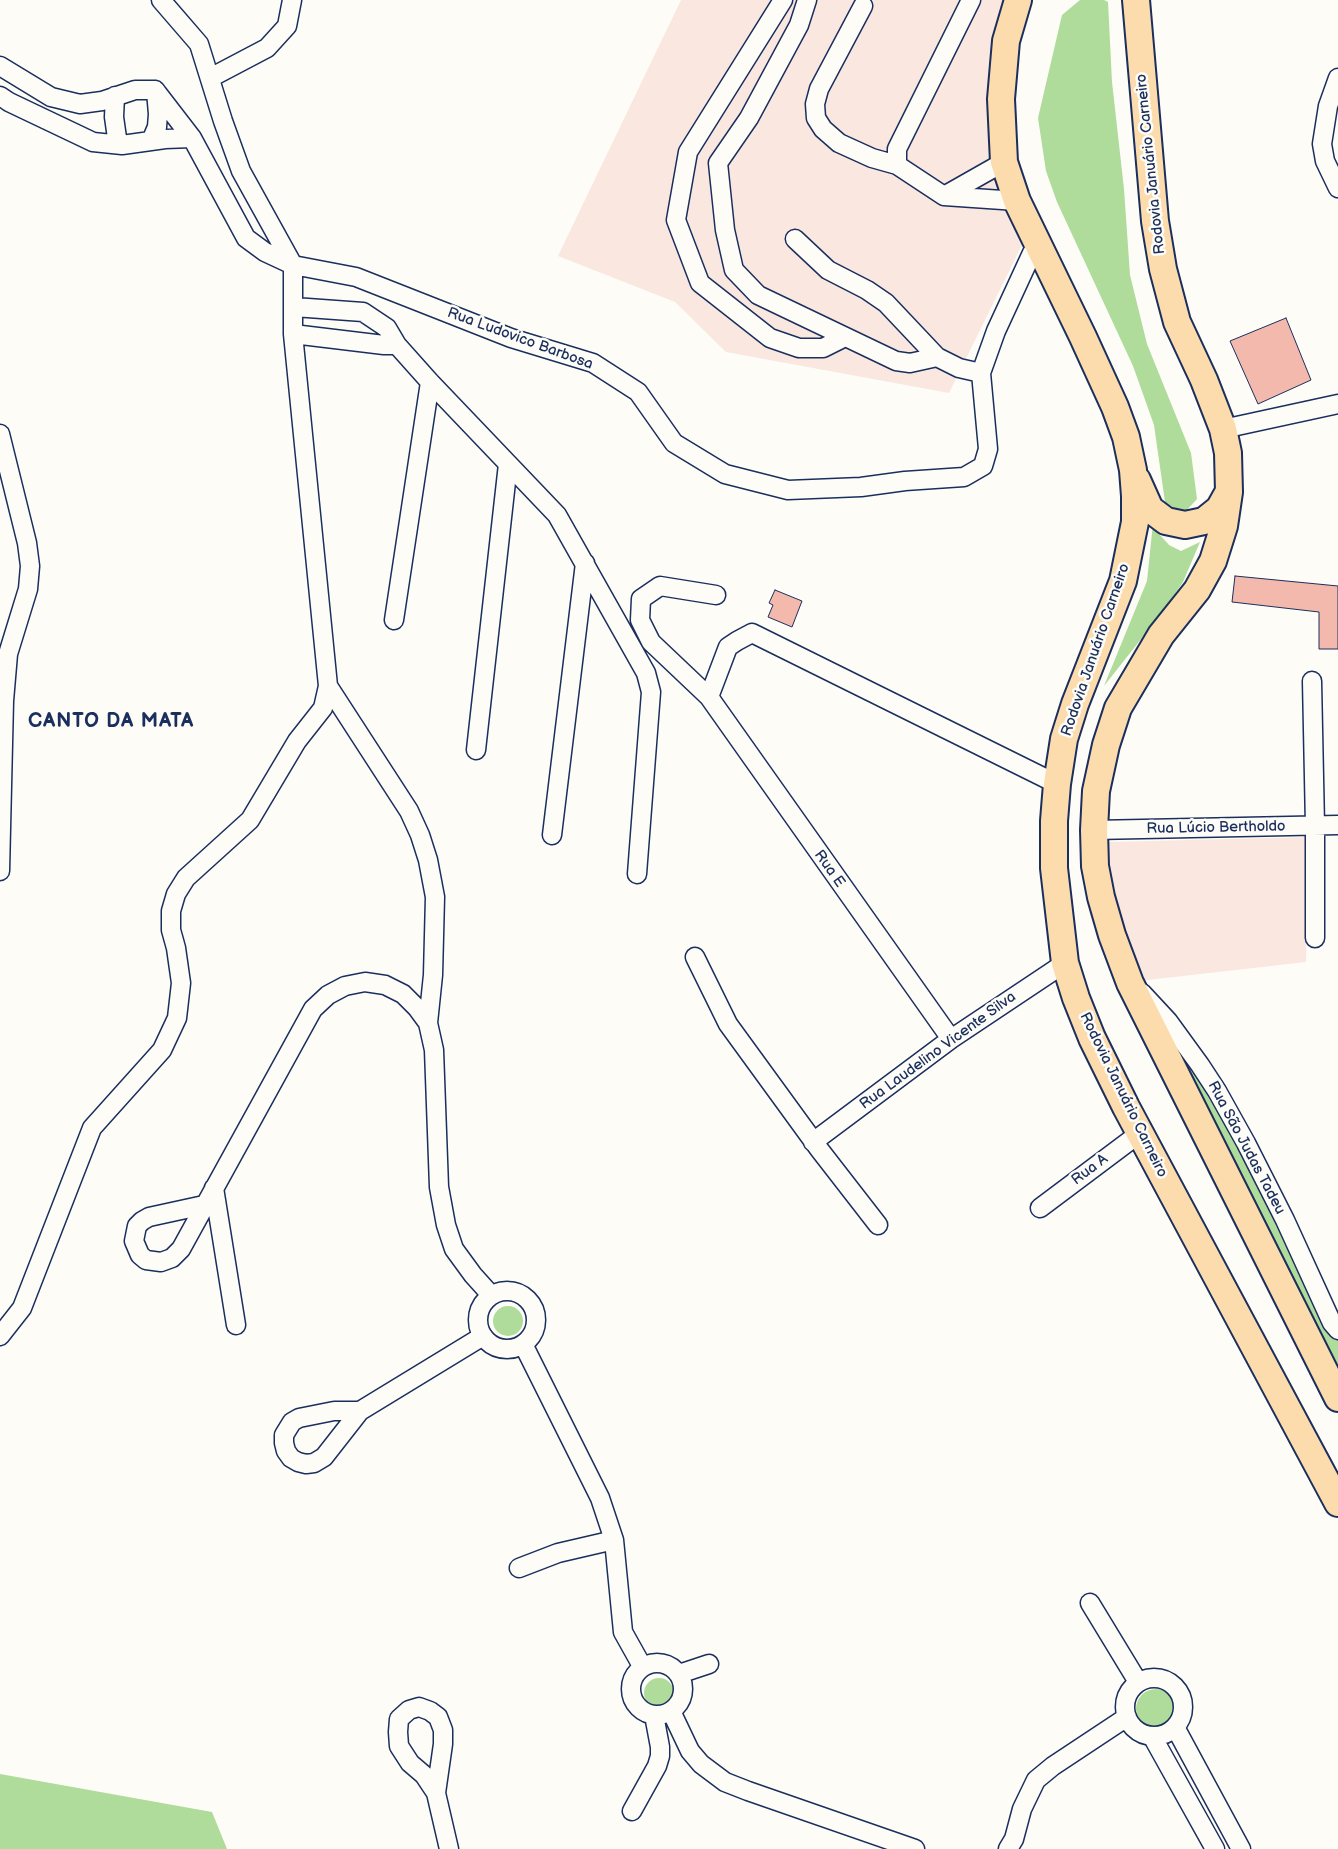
<!DOCTYPE html>
<meta charset="utf-8">
<style>
body{margin:0}
canvas{display:block;background:#fdfcf7}
</style>
<canvas width="1338" height="1849"></canvas>
<script>
const ctx = document.querySelector('canvas').getContext('2d');
ctx.lineJoin = 'round';
function paint(path, color) {
  ctx.fillStyle = color;
  ctx.fill(path, 'evenodd');
}
function shape(rows) {
  const path = new Path2D();
  for (const r of rows) {
    if (r.length === 3) {
      path.moveTo(r[0] + r[2], r[1]);
      path.arc(r[0], r[1], r[2], 0, 2 * Math.PI);
      continue;
    }
    path.moveTo(r[0], r[1]);
    for (let i = 2; i < r.length; i += 2) path.lineTo(r[i], r[i + 1]);
  }
  return path;
}
function stroke(path, color, width, dash) {
  ctx.strokeStyle = color;
  ctx.lineWidth = width;
  ctx.lineCap = dash ? 'butt' : 'round';
  ctx.setLineDash(dash || []);
  ctx.stroke(path);
}
function drawText(font, color, halo, rows, align = 'center') {
  ctx.font = font + ' "Balsamiq Sans",sans-serif';
  ctx.lineWidth = 5;
  ctx.setLineDash([]);
  ctx.textBaseline = 'middle';
  ctx.strokeStyle = halo;
  ctx.fillStyle = color;
  for (const [text, x, y, turn = 0] of rows) {
    ctx.save();
    ctx.translate(x, y);
    ctx.rotate((+turn || 0) * Math.PI / 180);
    ctx.textAlign = isNaN(turn) ? turn : align;
    if (halo) ctx.strokeText(text, 0, 0);
    ctx.fillText(text, 0, 0);
    ctx.restore();
  }
}
const built = shape([
 [681,0,1010,0,994,35,997,166,1023,243,949,393,726,352,675,302,558,256],
 [1308,837,1306,962,1139,981,1112,902,1109,842]
]);
const green = shape([
 [1080,0,1104,0,1108,2,1112,82,1124,189,1130,275,1147,344,1191,453,1197,499,1183,514,1165,502,1154,425,1133,366,1057,202,1046,171,1038,118,1062,15],
 [1153,523,1160,535,1169,545,1181,551,1200,542,1183,582,1164,610,1104,686,1147,581],
 [1165,1027,1220,1112,1285,1238,1326,1327,1338,1339,1338,1391],
 [508,1321,15],
 [659,1693,15],
 [1156,1709,20],
 [0,1774,212,1812,227,1849,0,1849]
]);
const building = shape([
 [1286,318,1311,380,1258,404,1230,341,1286,318],
 [1235,576,1338,586,1338,649,1319,649,1319,612,1232,602,1235,576],
 [775,590,802,601,792,627,768,617,773,605,769,603,775,590]
]);
const minor = shape([
 [783,0,688,152,676,220,700,283,770,338,799,348,823,348,845,337],
 [807,0,799,25,749,118,718,163,725,230,734,270,758,295,896,361,910,363,937,357],
 [971,0,897,149,897,165,944,196,1017,201],
 [863,6,819,89,815,104,816,118,823,129,839,143,872,158,897,165],
 [0,66,51,97,80,104,102,101,135,90,155,90],
 [210,78,267,48,287,26,292,0],
 [1338,78,1328,106,1322,144,1325,161,1338,188],
 [155,90,192,138,246,238,265,252,293,265,356,277,511,338,593,363,638,392,674,443,725,474,788,490,861,487,905,481,964,477,983,466,988,449,981,373,996,331,1032,253,1038,248],
 [0,96,9,102,93,142,122,145,165,139,192,138],
 [115,96,114,117,117,138,122,145],
 [151,141,157,127,158,114,156,91],
 [944,196,1004,162],
 [795,239,828,270,867,290,886,303,937,357,959,368,981,373],
 [294,307,363,312,387,328,397,345,430,382,557,515,646,673,651,692,637,874],
 [293,334,384,345,397,345],
 [1223,429,1338,404],
 [0,434,27,543,30,566,28,589,8,654,4,701,0,871],
 [716,595,660,586,641,599,640,620,651,642,709,697,951,1039],
 [394,620,430,382],
 [1312,681,1315,826,1315,938],
 [328,686,409,811,420,835,428,860,435,897,433,975,428,1023],
 [709,697,728,647,737,641,752,633,1057,784],
 [476,750,508,464],
 [1094,830,1338,825],
 [552,835,585,563],
 [695,957,728,1024,819,1149,878,1225],
 [1142,993,1168,1021,1200,1065,1217,1091,1246,1143,1285,1220,1332,1323,1338,1330],
 [813,1142,951,1039,1065,963],
 [214,1188,236,1325],
 [204,1205,149,1217,142,1221,137,1226,134,1241,140,1255,146,1260,161,1262,172,1258,181,1249,313,1009,328,995,345,986,365,982,385,985,403,994,417,1008,428,1023,434,1050,439,1187,446,1225,454,1249,473,1275,491,1295],
 [1040,1208,1140,1133],
 [507,1320,29],
 [0,1336,22,1308,92,1128,162,1050,177,1018,181,983,176,948,171,930,171,911,176,894,186,878,250,820,297,741,323,708,328,686,293,334,293,265,241,171,223,121,199,44,161,0],
 [523,1344,600,1498,614,1540,623,1632,642,1666],
 [334,1411,360,1411,324,1457,314,1463,306,1464,298,1462,291,1458,286,1451,284,1443,284,1435,292,1422,299,1418,334,1411],
 [360,1411,483,1336],
 [519,1568,558,1553,614,1540],
 [1090,1603,1138,1682],
 [657,1689,26],
 [679,1674,709,1664],
 [1154,1707,29],
 [671,1711,690,1751,701,1764,725,1782,748,1791,915,1849],
 [1175,1727,1241,1849],
 [1152,1736,1215,1849],
 [436,1793,424,1775,410,1763,399,1746,398,1732,399,1719,409,1710,419,1707,430,1711,438,1717,443,1730,443,1744,436,1793,449,1849],
 [632,1811,657,1766,660,1756,660,1747,654,1715],
 [1008,1849,1014,1839,1022,1809,1036,1780,1053,1766,1127,1717]
]);
const highway = shape([
 [1018,0,1006,41,1001,99,1004,162,1017,201,1083,337,1115,407,1126,437,1133,470,1135,496,1135,522,1123,581,1075,704,1064,739,1057,784,1054,821,1054,868,1065,963,1076,998,1092,1038,1126,1107,1338,1503],
 [1136,0,1155,221,1163,269,1177,322,1204,380,1223,429,1228,453,1229,492,1224,526,1213,561,1197,590,1161,635,1118,708,1106,745,1096,791,1094,830,1095,866,1101,897,1112,935,1130,983,1338,1398],
 [1137,480,1150,509,1166,521,1185,525,1204,521,1219,509,1228,493]
]);
const streetNames = [
 ["Rodovia Januário Carneiro",1151,164,-96],
 ["Rua Ludovico Barbosa",520,339,20],
 ["Rodovia Januário Carneiro",1096,650,-71],
 ["Rua Lúcio Bertholdo",1216,828,-1],
 ["Rua E",829,869,55],
 ["Rua Laudelino Vicente Silva",938,1051,-36],
 ["Rodovia Januário Carneiro",1123,1095,64],
 ["Rua São Judas Tadeu",1246,1148,62],
 ["Rua A",1090,1170,-37]
];
const districtNames = [
 ["CANTO DA MATA",111,722]
];
paint(built, '#fae8e0');
paint(green, '#afdc9b');
paint(building, '#f3b9ac');
stroke(building, '#1b2f5e', 1);
stroke(minor, '#1b2f5e', 21);
stroke(highway, '#1b2f5e', 30);
stroke(minor, '#fdfcf7', 18);
stroke(highway, '#fcdcac', 26);
drawText('15px', '#1b2f5e', '#fdfcf7', streetNames);
ctx.letterSpacing = '1px';
drawText('bold 20px', '#1b2f5e', '#fdfcf7', districtNames);
ctx.letterSpacing = '0px';
</script>
